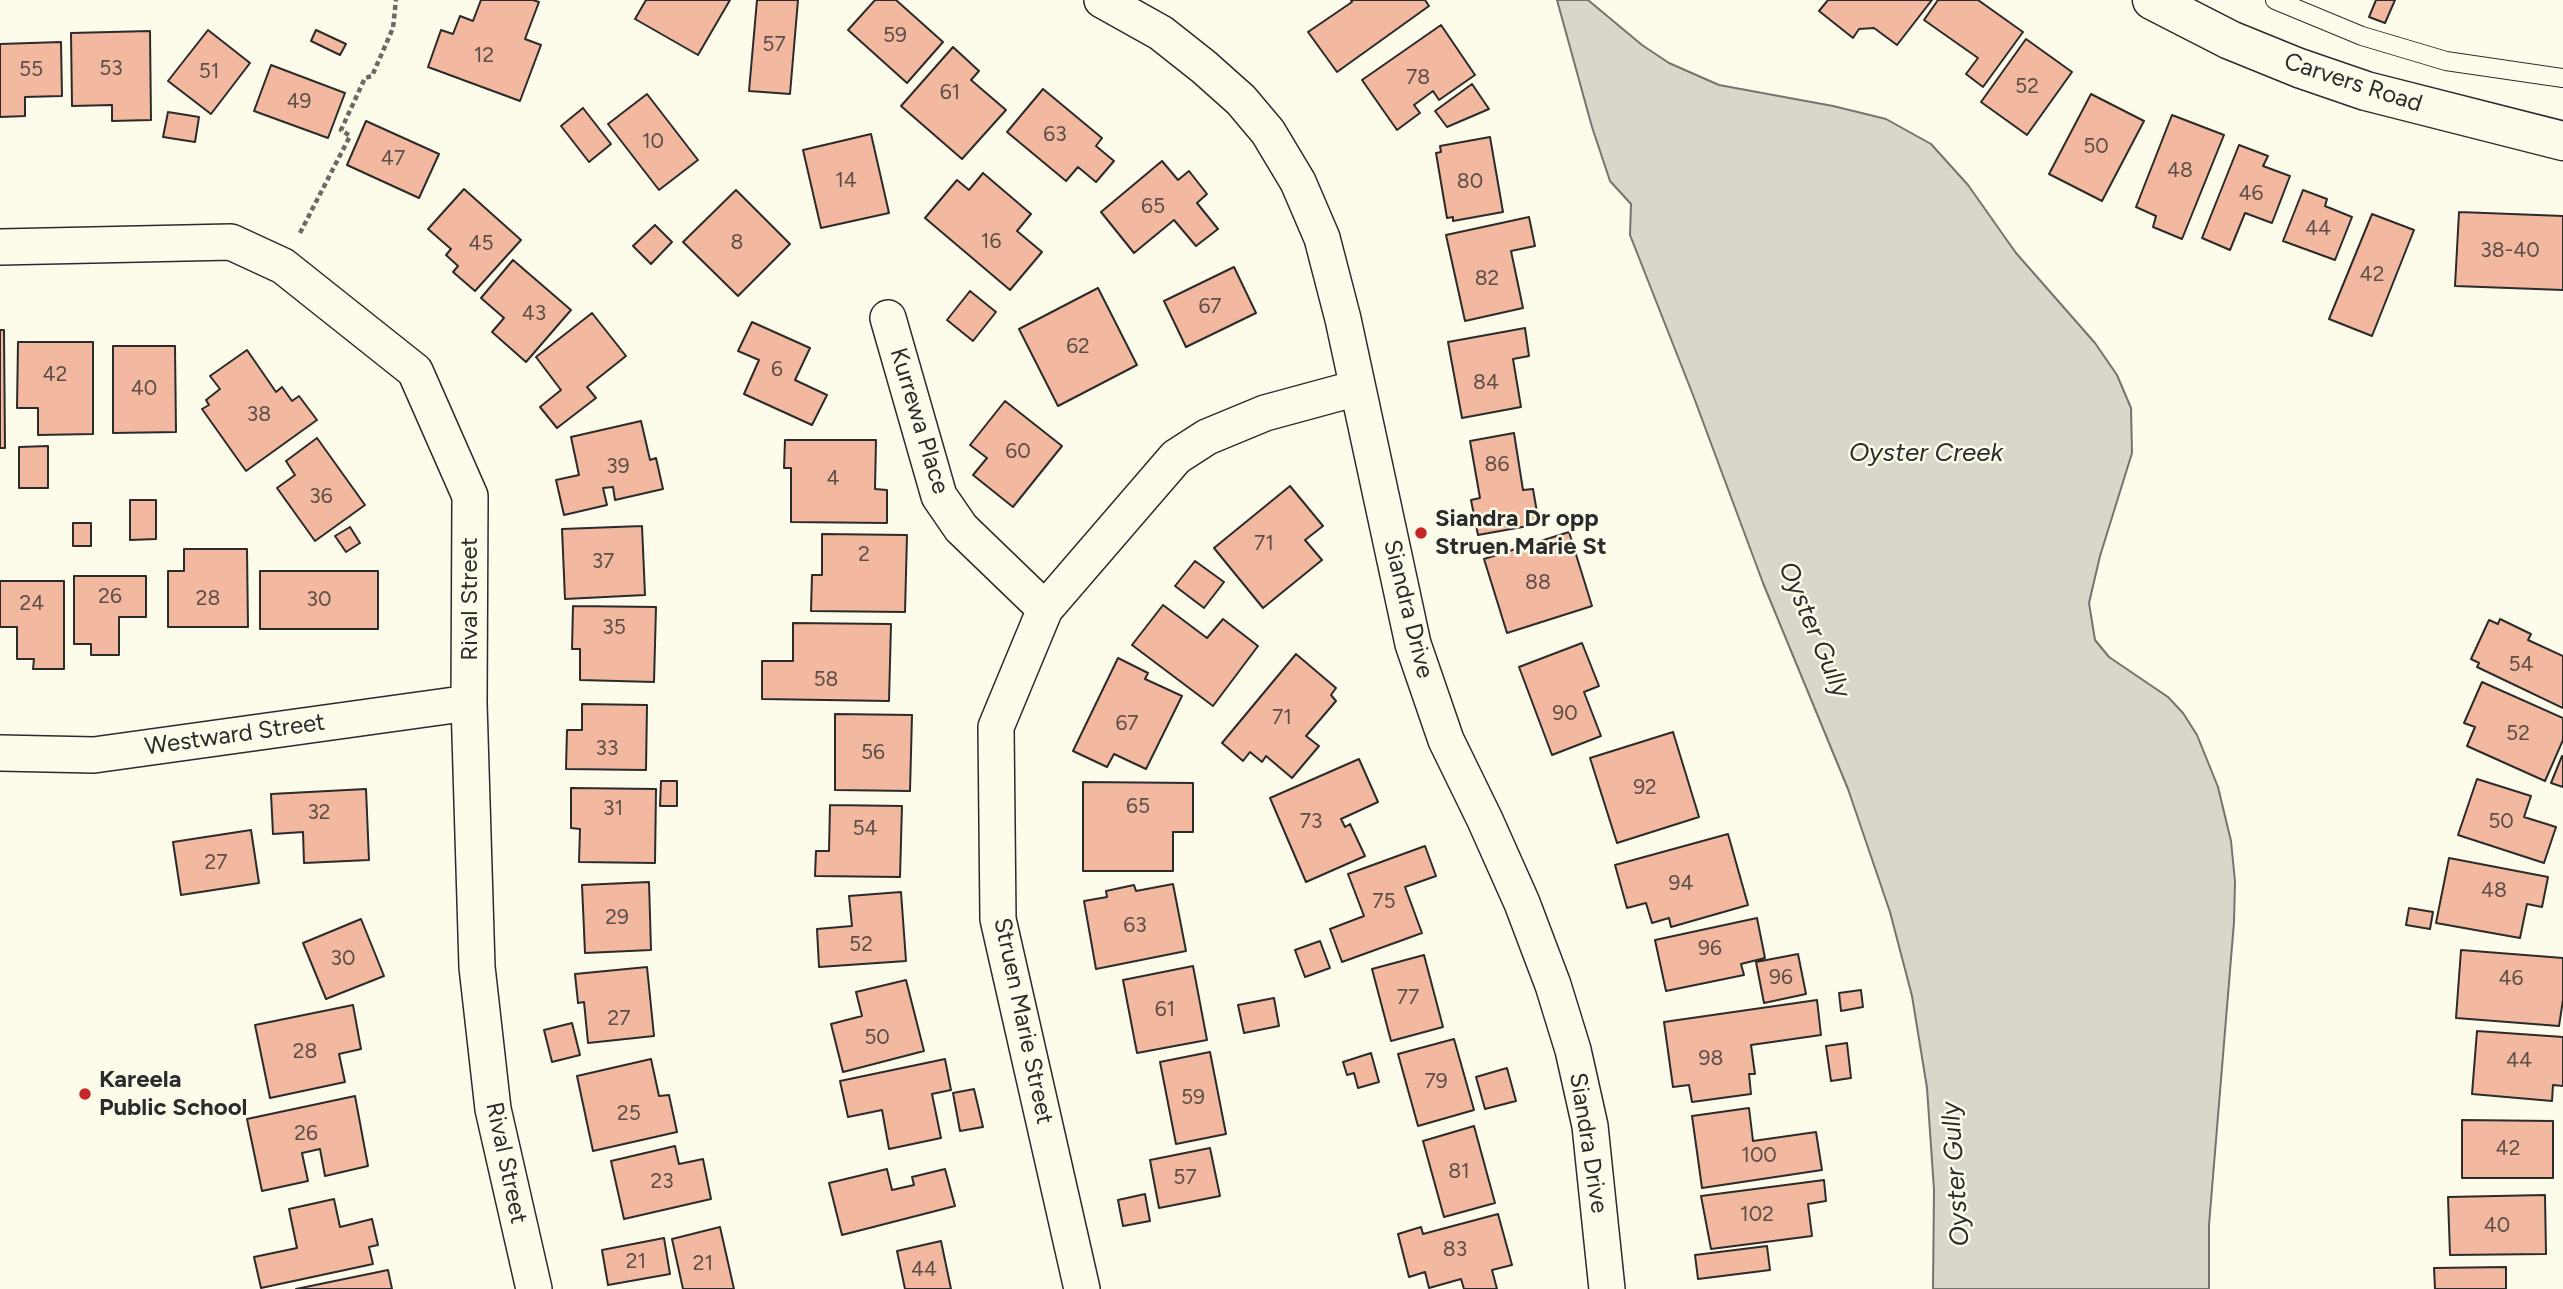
<!DOCTYPE html>
<style>
body{margin:0}
canvas{display:block;background:#fdfbea}
</style>
<canvas width="2563" height="1289"></canvas>
<script>
const ctx = document.querySelector('canvas').getContext('2d');
ctx.lineJoin = 'round';
function paint(path, color) {
  ctx.fillStyle = color;
  ctx.fill(path, 'evenodd');
}
function shape(rows) {
  const path = new Path2D();
  for (const r of rows) {
    path.moveTo(r[0], r[1]);
    for (let i = 2; i < r.length; i += 2) path.lineTo(r[i], r[i + 1]);
  }
  return path;
}
function stroke(path, color, width, dash) {
  ctx.strokeStyle = color;
  ctx.lineWidth = width;
  ctx.lineCap = dash ? 'butt' : 'round';
  ctx.setLineDash(dash || []);
  ctx.stroke(path);
}
function drawText(font, color, halo, rows, align = 'center') {
  ctx.font = font + ' Figtree,sans-serif';
  ctx.lineWidth = 5;
  ctx.setLineDash([]);
  ctx.textBaseline = 'middle';
  ctx.strokeStyle = halo;
  ctx.fillStyle = color;
  for (const [text, x, y, turn = 0] of rows) {
    ctx.save();
    ctx.translate(x, y);
    ctx.rotate((+turn || 0) * Math.PI / 180);
    ctx.textAlign = isNaN(turn) ? turn : align;
    if (halo) ctx.strokeText(text, 0, 0);
    ctx.fillText(text, 0, 0);
    ctx.restore();
  }
}
const water = shape([
 [1557,0,1588,0,1642,45,1669,63,1719,85,1833,106,1886,119,1931,144,1968,185,2016,253,2095,343,2117,375,2131,408,2132,453,2100,556,2089,603,2095,640,2109,657,2168,697,2183,713,2197,735,2218,787,2231,841,2235,881,2234,922,2209,1225,2209,1289,1933,1289,1934,1190,1927,1088,1912,996,1890,912,1848,789,1763,583,1693,395,1630,235,1631,204,1610,181,1592,127,1557,0]
]);
const building = shape([
 [481,0,533,0,539,2,525,39,541,45,520,101,428,67,441,30,453,34,460,16,473,21,481,0],
 [646,0,730,0,698,55,635,19,646,0],
 [757,0,798,0,790,94,749,91,757,0],
 [875,0,896,0,943,42,907,83,848,30,875,0],
 [1351,0,1425,0,1429,6,1337,72,1308,32,1352,2,1351,0],
 [1828,0,1932,0,1897,45,1874,28,1859,29,1853,38,1819,11,1828,0],
 [1938,0,1978,0,2023,32,1983,87,1966,74,1978,58,1924,20,1938,0],
 [2376,0,2395,0,2385,23,2369,17,2376,0],
 [1441,25,1475,75,1439,100,1433,91,1414,105,1420,113,1397,130,1362,80,1441,25],
 [208,30,250,63,211,114,168,81,208,30],
 [316,30,346,44,340,55,311,41,316,30],
 [150,31,151,120,112,121,112,105,72,106,71,33,150,31],
 [2026,39,2072,72,2027,135,1981,102,2026,39],
 [61,42,62,96,25,97,25,116,0,117,0,44,61,42],
 [953,47,979,71,971,80,1006,110,962,159,901,106,953,47],
 [271,65,345,93,328,138,254,111,271,65],
 [1472,84,1489,109,1447,127,1435,111,1472,84],
 [1043,89,1102,138,1096,146,1114,161,1096,182,1078,167,1066,181,1007,132,1043,89],
 [647,94,698,160,659,190,608,124,647,94],
 [2091,94,2144,121,2102,201,2049,174,2091,94],
 [583,108,611,144,589,162,561,126,583,108],
 [168,112,199,117,195,142,163,137,168,112],
 [2172,115,2224,135,2182,239,2153,227,2156,216,2136,207,2172,115],
 [366,121,439,154,419,198,347,165,366,121],
 [871,134,889,213,821,228,803,150,871,134],
 [1490,137,1503,212,1453,221,1453,217,1447,218,1436,153,1441,152,1440,146,1490,137],
 [2239,145,2268,156,2263,166,2290,176,2272,223,2245,213,2230,250,2202,238,2239,145],
 [1162,161,1178,180,1189,171,1207,194,1197,203,1218,229,1196,246,1174,220,1134,253,1101,212,1162,161],
 [983,173,1031,214,1017,231,1042,252,1010,290,925,218,957,180,969,190,983,173],
 [464,189,521,240,475,291,453,272,458,266,446,255,451,249,428,229,464,189],
 [736,190,790,244,738,296,683,242,736,190],
 [2303,190,2327,199,2325,206,2352,217,2335,260,2283,241,2303,190],
 [2459,212,2563,216,2563,290,2455,286,2459,212],
 [2372,214,2414,230,2372,336,2329,319,2372,214],
 [1529,217,1535,246,1511,251,1523,308,1465,321,1446,235,1529,217],
 [655,225,672,242,651,264,633,246,655,225],
 [513,260,571,310,526,362,492,332,504,318,481,298,513,260],
 [1234,267,1256,313,1186,347,1164,301,1234,267],
 [1098,288,1137,365,1058,406,1019,329,1098,288],
 [970,291,996,312,973,341,947,320,970,291],
 [592,313,626,356,587,387,596,398,557,428,540,407,561,390,536,357,592,313],
 [752,322,810,348,795,380,827,395,812,425,744,394,759,360,738,351,752,322],
 [1525,328,1529,356,1513,359,1521,407,1462,418,1448,342,1525,328],
 [0,330,4,330,5,448,0,448,0,330],
 [18,342,93,342,93,434,38,435,38,408,17,408,18,342],
 [113,346,175,346,176,432,113,433,113,346],
 [247,350,276,392,282,387,292,401,299,396,317,420,246,471,202,409,209,405,206,400,220,389,210,376,247,350],
 [1005,401,1062,446,1013,507,973,475,987,458,970,445,1005,401],
 [641,421,650,460,656,458,663,489,615,500,613,487,603,488,607,505,564,515,556,480,579,475,571,437,641,421],
 [1514,433,1523,490,1533,489,1539,524,1478,535,1471,500,1480,498,1470,441,1514,433],
 [317,438,365,505,315,541,277,488,295,475,286,461,317,438],
 [785,440,876,440,875,489,887,490,887,523,791,522,791,468,784,468,785,440],
 [48,446,48,488,19,488,19,447,48,446],
 [1290,486,1323,526,1305,540,1322,560,1263,608,1214,548,1290,486],
 [130,500,156,500,156,539,130,540,130,500],
 [73,523,91,523,91,546,73,546,73,523],
 [642,526,645,595,565,599,562,529,642,526],
 [350,527,360,543,346,552,335,536,350,527],
 [1569,532,1592,606,1507,633,1484,559,1569,532],
 [822,534,907,535,905,612,811,611,812,575,822,575,822,534],
 [184,549,247,549,248,627,168,627,168,571,184,571,184,549],
 [1195,561,1224,582,1204,608,1175,586,1195,561],
 [260,571,378,571,378,629,260,629,260,571],
 [74,576,146,576,146,617,119,617,119,655,91,655,91,644,74,644,74,576],
 [0,581,64,581,64,669,33,669,34,659,17,659,17,627,0,627,0,581],
 [1163,605,1207,638,1223,619,1258,646,1213,706,1132,645,1163,605],
 [573,606,656,607,654,682,580,680,580,649,572,649,573,606],
 [2500,619,2531,634,2528,640,2563,656,2563,708,2477,667,2479,663,2471,659,2489,620,2498,624,2500,619],
 [793,623,891,624,889,701,762,699,762,661,793,661,793,623],
 [1582,643,1599,686,1584,692,1601,736,1552,755,1519,667,1582,643],
 [1296,654,1336,688,1331,695,1336,701,1306,736,1319,746,1292,778,1266,756,1262,762,1250,752,1243,761,1222,743,1296,654],
 [1118,658,1148,673,1145,679,1182,696,1146,769,1114,754,1107,767,1073,751,1118,658],
 [2482,682,2563,718,2563,740,2545,781,2467,746,2475,727,2464,723,2482,682],
 [582,704,647,705,646,770,566,769,567,730,582,730,582,704],
 [835,714,912,715,910,791,835,790,835,714],
 [1673,732,1699,817,1617,843,1590,758,1673,732],
 [2562,756,2563,757,2563,787,2551,783,2562,756],
 [1359,759,1378,802,1341,819,1345,827,1350,824,1365,856,1306,882,1270,798,1359,759],
 [2477,779,2531,796,2524,817,2556,827,2544,863,2458,835,2477,779],
 [661,781,677,781,677,806,660,806,661,781],
 [1083,782,1193,783,1193,832,1173,832,1173,871,1083,871,1083,782],
 [571,788,656,789,655,863,579,862,580,829,571,828,571,788],
 [366,789,369,860,304,863,303,832,273,834,271,794,366,789],
 [830,805,902,806,900,877,815,876,816,851,829,851,830,805],
 [251,830,259,883,181,895,173,842,251,830],
 [1728,834,1748,905,1671,927,1669,918,1652,923,1646,903,1627,908,1615,865,1728,834],
 [1425,846,1436,876,1405,887,1422,933,1342,962,1330,929,1364,916,1348,874,1425,846],
 [2449,858,2548,877,2542,907,2527,904,2520,938,2436,923,2449,858],
 [649,882,651,950,585,953,582,885,649,882],
 [1173,884,1186,951,1096,969,1084,901,1107,897,1106,891,1134,885,1136,891,1173,884],
 [901,892,906,961,819,967,817,929,852,926,849,896,901,892],
 [2409,908,2433,912,2430,929,2406,925,2409,908],
 [1757,918,1765,958,1741,964,1744,975,1666,991,1655,940,1757,918],
 [361,919,384,976,326,999,303,943,361,919],
 [1320,941,1330,968,1305,977,1295,950,1320,941],
 [2461,950,2563,958,2563,1000,2559,1026,2456,1018,2461,950],
 [1798,954,1806,994,1764,1003,1756,962,1798,954],
 [1424,955,1443,1027,1391,1041,1372,969,1424,955],
 [1193,966,1207,1040,1137,1053,1123,980,1193,966],
 [647,967,654,1036,588,1043,584,1002,578,1003,575,974,647,967],
 [906,980,924,1051,843,1072,831,1024,862,1016,856,992,906,980],
 [1861,990,1863,1007,1841,1011,1839,993,1861,990],
 [1274,998,1279,1026,1244,1033,1238,1005,1274,998],
 [1817,1000,1821,1035,1751,1045,1755,1074,1749,1074,1751,1094,1692,1102,1689,1085,1673,1087,1664,1022,1817,1000],
 [353,1005,361,1049,339,1054,345,1082,270,1098,255,1025,353,1005],
 [572,1023,580,1055,552,1062,544,1030,572,1023],
 [2477,1031,2563,1037,2563,1086,2553,1085,2552,1101,2472,1094,2477,1031],
 [1454,1039,1474,1110,1418,1126,1398,1054,1454,1039],
 [1847,1043,1851,1078,1831,1081,1826,1046,1847,1043],
 [1210,1052,1226,1134,1176,1144,1160,1062,1210,1052],
 [1371,1053,1379,1082,1358,1088,1354,1073,1347,1075,1343,1062,1371,1053],
 [651,1059,659,1096,669,1095,677,1132,593,1151,577,1076,651,1059],
 [945,1059,951,1090,932,1094,941,1138,889,1149,882,1110,848,1117,840,1081,945,1059],
 [1507,1068,1516,1101,1485,1109,1476,1077,1507,1068],
 [974,1089,983,1127,960,1131,953,1093,974,1089],
 [355,1096,368,1166,325,1176,320,1149,302,1153,308,1181,262,1191,247,1119,355,1096],
 [1749,1108,1753,1141,1816,1132,1822,1170,1702,1188,1692,1116,1749,1108],
 [2462,1120,2553,1121,2553,1178,2462,1178,2462,1120],
 [1474,1126,1495,1203,1444,1217,1423,1141,1474,1126],
 [675,1146,679,1164,703,1159,711,1199,624,1219,611,1161,675,1146],
 [1210,1148,1220,1196,1159,1208,1150,1160,1210,1148],
 [887,1169,892,1190,914,1185,912,1177,945,1169,955,1206,842,1235,829,1183,887,1169],
 [1824,1180,1826,1201,1808,1204,1812,1236,1711,1249,1701,1196,1824,1180],
 [1145,1194,1150,1221,1123,1226,1118,1200,1145,1194],
 [2545,1195,2546,1254,2450,1255,2448,1197,2545,1195],
 [334,1199,340,1227,372,1219,378,1245,369,1247,373,1264,261,1288,254,1257,297,1248,289,1209,334,1199],
 [1498,1214,1512,1265,1492,1270,1497,1289,1464,1289,1461,1279,1429,1288,1425,1272,1409,1277,1398,1234,1421,1227,1423,1234,1498,1214],
 [720,1227,734,1289,683,1289,672,1239,720,1227],
 [664,1238,670,1274,608,1285,602,1250,664,1238],
 [941,1241,951,1289,905,1289,897,1251,941,1241],
 [1767,1246,1770,1270,1698,1279,1695,1255,1767,1246],
 [2506,1267,2506,1289,2435,1289,2434,1268,2506,1267],
 [388,1270,392,1289,296,1289,388,1270]
]);
const path = shape([
 [300,233,350,136,341,130,365,78,372,76,393,28,396,0]
]);
const lane = shape([
 [2275,0,2362,36,2446,61,2563,78]
]);
const street = shape([
 [1102,0,1161,33,1204,67,1241,100,1268,132,1298,182,1322,238,1343,319,1413,644,1446,740,1485,820,1522,903,1553,985,1573,1050,1590,1126,1607,1289],
 [0,247,231,242,283,266,415,371,470,496,469,703,477,967,493,1109,534,1289],
 [888,318,939,496,961,528,1045,609],
 [0,753,94,755,469,703],
 [1082,1289,998,919,996,727,1045,609,1176,457,1207,437,1265,413,1357,388]
]);
const secondary = shape([
 [2152,0,2230,40,2299,68,2366,91,2563,141]
]);
const markers = [
 [1421,533,7,"#c62828"],
 [85,1094,7,"#c62828"]
];
const numberNames = [
 ["59",895,36],
 ["57",774,45],
 ["12",484,56],
 ["53",111,69],
 ["55",31,70],
 ["51",209,72],
 ["78",1418,78],
 ["52",2027,87],
 ["61",950,93],
 ["49",299,102],
 ["63",1055,135],
 ["10",653,142],
 ["50",2096,147],
 ["47",393,159],
 ["48",2180,171],
 ["14",846,181],
 ["80",1470,182],
 ["46",2251,194],
 ["65",1153,207],
 ["44",2318,229],
 ["16",991,242],
 ["8",737,243],
 ["45",481,244],
 ["38-40",2510,251],
 ["42",2372,275],
 ["82",1487,279],
 ["67",1210,307],
 ["43",534,314],
 ["62",1078,347],
 ["6",777,370],
 ["42",55,375],
 ["84",1486,383],
 ["40",144,389],
 ["38",259,415],
 ["60",1018,452],
 ["86",1497,465],
 ["39",618,467],
 ["4",833,479],
 ["36",321,497],
 ["71",1264,544],
 ["2",864,555],
 ["37",603,562],
 ["88",1538,583],
 ["26",110,597],
 ["28",208,599],
 ["30",319,600],
 ["24",32,604],
 ["35",614,628],
 ["54",2521,665],
 ["58",826,680],
 ["90",1565,714],
 ["71",1282,718],
 ["67",1127,724],
 ["52",2518,734],
 ["33",607,749],
 ["56",873,753],
 ["92",1645,788],
 ["65",1138,807],
 ["31",613,809],
 ["32",319,813],
 ["73",1311,822],
 ["50",2501,822],
 ["54",865,829],
 ["27",216,863],
 ["94",1681,884],
 ["48",2494,891],
 ["75",1384,902],
 ["29",617,918],
 ["63",1135,926],
 ["52",861,945],
 ["96",1710,949],
 ["30",343,959],
 ["96",1781,978],
 ["46",2511,979],
 ["77",1408,998],
 ["61",1165,1010],
 ["27",619,1019],
 ["50",877,1038],
 ["28",305,1052],
 ["98",1711,1059],
 ["44",2519,1061],
 ["79",1436,1082],
 ["59",1193,1098],
 ["25",629,1114],
 ["26",306,1134],
 ["42",2508,1149],
 ["100",1759,1156],
 ["81",1459,1172],
 ["57",1185,1178],
 ["23",662,1182],
 ["102",1757,1215],
 ["40",2497,1226],
 ["83",1455,1250],
 ["21",636,1262],
 ["21",703,1264],
 ["44",924,1270]
];
const streetNames = [
 ["Carvers Road",2353,83,18],
 ["Kurrewa Place",919,421,73],
 ["Rival Street",470,599,-90],
 ["Siandra Drive",1408,609,76],
 ["Westward Street",235,735,-8],
 ["Struen Marie Street",1023,1021,78],
 ["Siandra Drive",1588,1143,81],
 ["Rival Street",506,1163,78]
];
const poiNames = [
 ["Siandra Dr opp",1435,519],
 ["Struen Marie St",1435,547],
 ["Kareela",99,1080],
 ["Public School",99,1108]
];
const waterNames = [
 ["Oyster Creek",1926,453],
 ["Oyster Gully",1814,630,67],
 ["Oyster Gully",1956,1174,-94]
];
paint(water, '#d8d7c9');
stroke(water, '#74746e', 2);
paint(building, '#f2b8a0');
stroke(building, '#2b2b2b', 2);
stroke(lane, '#2b2b2b', 20);
stroke(street, '#2b2b2b', 38);
stroke(secondary, '#2b2b2b', 41);
stroke(path, '#6a6964', 4.5, [5, 3.5]);
stroke(lane, '#fdfbea', 18);
stroke(street, '#fdfbea', 35);
stroke(secondary, '#fdfbea', 38);
for (const [x, y, r, color] of markers) {
  const dot = new Path2D();
  dot.arc(x, y, r, 0, 2 * Math.PI);
  ctx.fillStyle = color;
  ctx.fill(dot);
  stroke(dot, '#fdfbea', 2.5);
}
drawText('21px', '#5d4e48', null, numberNames);
drawText('24px', '#2b2b2b', '#fdfbea', streetNames);
drawText('bold 24px', '#2b2b2b', '#fdfbea', poiNames, 'left');
drawText('italic 26px', '#2b2b2b', '#fdfbea', waterNames);
</script>
